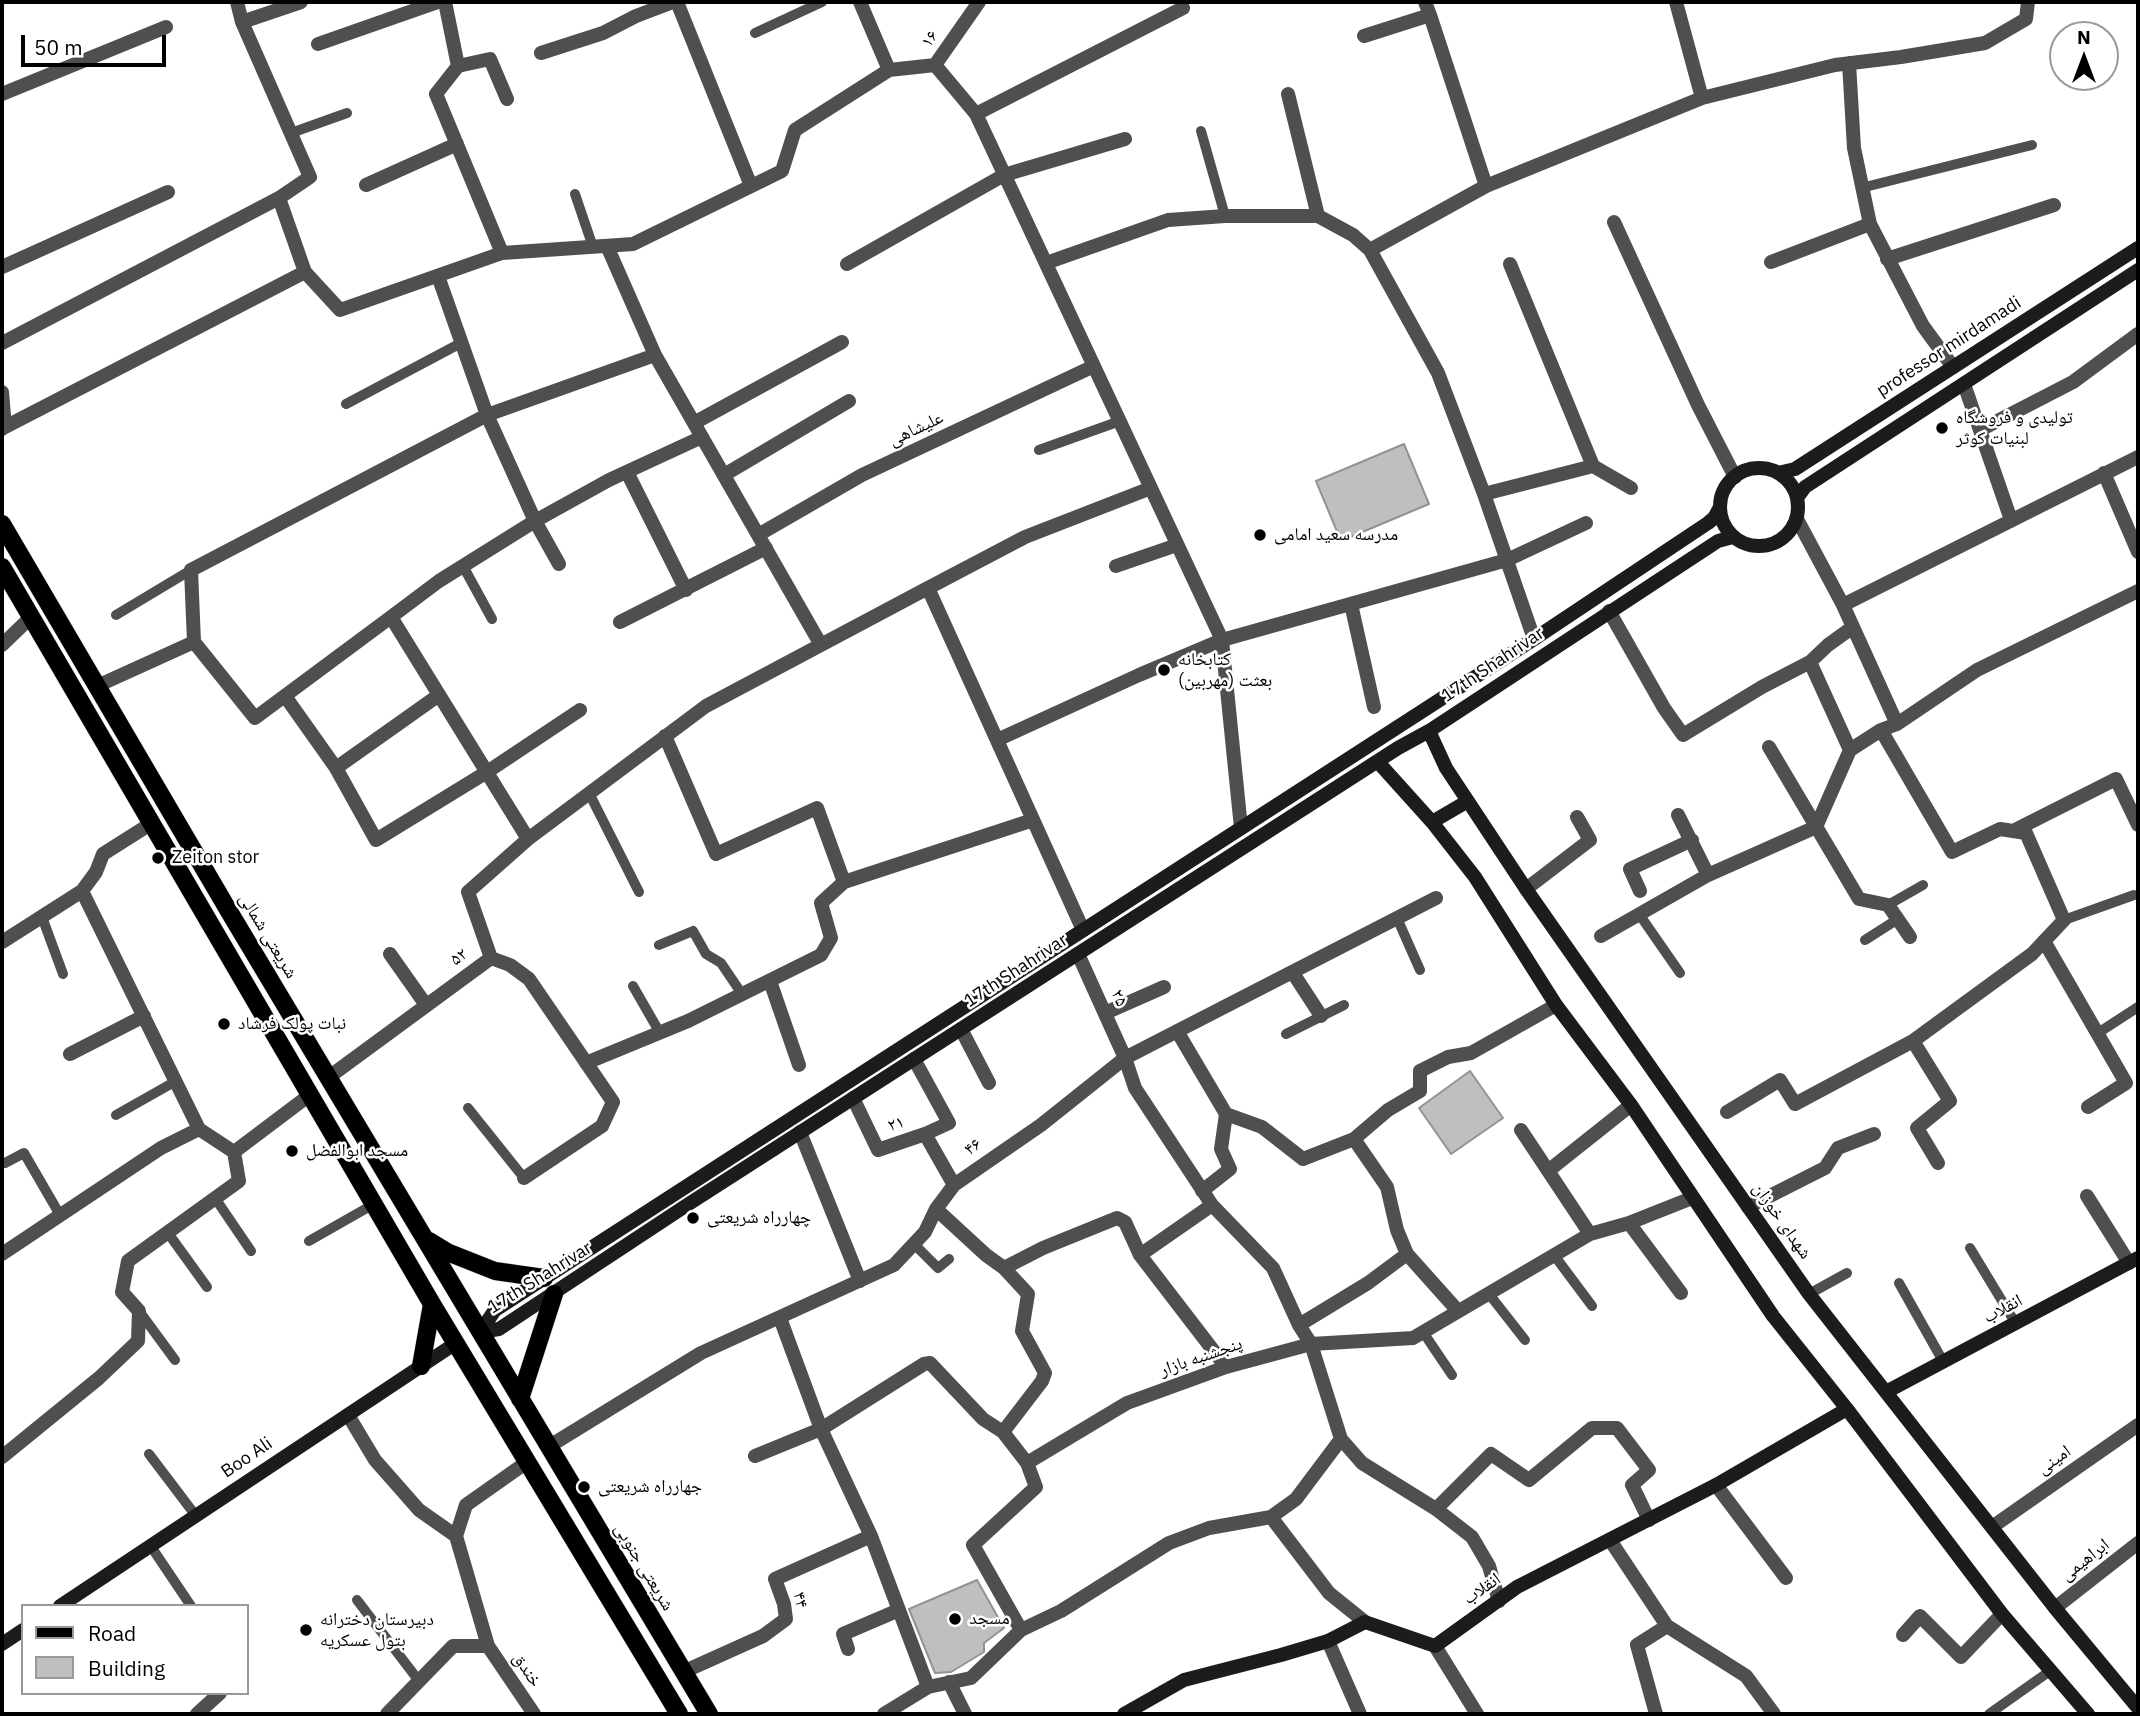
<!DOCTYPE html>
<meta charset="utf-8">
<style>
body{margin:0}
#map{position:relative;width:2140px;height:1716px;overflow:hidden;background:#fff;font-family:"IBM Plex Sans",sans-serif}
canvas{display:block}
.frame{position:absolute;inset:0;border:4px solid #000;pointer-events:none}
.legend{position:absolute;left:21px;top:1604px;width:228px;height:91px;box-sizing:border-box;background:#fff;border:2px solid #999;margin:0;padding:9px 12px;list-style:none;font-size:21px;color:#000}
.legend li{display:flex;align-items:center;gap:14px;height:35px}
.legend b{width:35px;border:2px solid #999}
.north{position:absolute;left:2049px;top:21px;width:70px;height:70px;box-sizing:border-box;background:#fff;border:2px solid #999;border-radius:50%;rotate:0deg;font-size:19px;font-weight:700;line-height:28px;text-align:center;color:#000}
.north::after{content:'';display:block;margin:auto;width:24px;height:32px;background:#000;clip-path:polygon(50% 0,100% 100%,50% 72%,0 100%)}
.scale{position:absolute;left:21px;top:35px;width:145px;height:32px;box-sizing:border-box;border:4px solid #000;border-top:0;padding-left:9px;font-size:21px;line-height:24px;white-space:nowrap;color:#000;-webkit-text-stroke:5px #fff;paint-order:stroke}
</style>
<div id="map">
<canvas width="2140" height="1716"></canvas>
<div class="frame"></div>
<ul class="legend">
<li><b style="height:9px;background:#000"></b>Road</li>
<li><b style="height:19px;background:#bfbfbf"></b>Building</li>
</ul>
<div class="north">N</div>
<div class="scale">50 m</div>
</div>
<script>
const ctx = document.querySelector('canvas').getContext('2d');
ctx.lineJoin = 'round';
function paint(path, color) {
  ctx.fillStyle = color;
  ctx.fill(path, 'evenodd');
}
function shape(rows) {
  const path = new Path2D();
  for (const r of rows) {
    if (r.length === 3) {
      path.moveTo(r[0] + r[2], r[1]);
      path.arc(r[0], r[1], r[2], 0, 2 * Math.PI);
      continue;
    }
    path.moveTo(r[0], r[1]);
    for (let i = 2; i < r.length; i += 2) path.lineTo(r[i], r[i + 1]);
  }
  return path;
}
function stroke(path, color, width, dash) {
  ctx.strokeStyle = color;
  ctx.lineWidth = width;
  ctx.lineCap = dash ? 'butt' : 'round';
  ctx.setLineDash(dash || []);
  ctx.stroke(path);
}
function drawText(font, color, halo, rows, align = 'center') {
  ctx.font = font + ' "IBM Plex Sans","Noto Naskh Arabic",sans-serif';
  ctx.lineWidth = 5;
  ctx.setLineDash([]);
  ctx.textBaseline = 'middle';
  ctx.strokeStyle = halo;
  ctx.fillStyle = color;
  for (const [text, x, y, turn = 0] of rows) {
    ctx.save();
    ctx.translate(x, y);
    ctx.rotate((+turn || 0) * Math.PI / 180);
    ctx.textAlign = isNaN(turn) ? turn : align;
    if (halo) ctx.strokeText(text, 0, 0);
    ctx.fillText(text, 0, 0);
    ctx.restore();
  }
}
const building = shape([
 [1404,444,1429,504,1341,541,1316,481,1404,444],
 [1470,1071,1503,1118,1451,1154,1419,1108,1470,1071],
 [977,1580,1004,1628,984,1643,984,1652,951,1672,935,1673,909,1609,977,1580]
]);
const lane = shape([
 [755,33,822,2],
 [1201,131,1225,216],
 [291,133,347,113],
 [1861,188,2032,145],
 [575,194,593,247],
 [346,404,461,343],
 [1039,450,1120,421],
 [463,566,492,619],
 [116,615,191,570],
 [589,793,639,892],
 [1888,905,1923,885],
 [1639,914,1680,973],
 [42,917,63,974],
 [1397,918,1420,970],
 [2064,920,2134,895],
 [1865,940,1898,919],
 [659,945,693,931,706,954,721,963,742,994],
 [633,986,660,1033],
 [2098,1033,2138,1007],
 [1286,1034,1344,1005],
 [468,1108,524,1178],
 [116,1115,176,1081],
 [5,1163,24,1153,60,1215],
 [215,1198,251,1251],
 [168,1233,207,1287],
 [309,1241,374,1204],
 [913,1243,938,1268,949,1259],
 [1970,1248,2016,1324],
 [1554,1255,1592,1306],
 [1899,1283,1944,1363],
 [1489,1294,1525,1340],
 [1809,1294,1847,1273],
 [139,1311,175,1360],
 [1423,1332,1452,1375],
 [149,1454,196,1516],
 [150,1545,191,1606],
 [357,1600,419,1681],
 [1989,1714,2050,1671]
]);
const street = shape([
 [445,2,458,66,436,94,502,253],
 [677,2,751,186],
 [860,2,889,70,935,65,976,114,1222,640,1241,828],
 [1676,2,1702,98],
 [1430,15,1486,186],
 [242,22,301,2],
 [1364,36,1430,15,1425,2],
 [318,44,438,2],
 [541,53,603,33,636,16,673,2],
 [1849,63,1854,148,1870,224,1923,326,1953,367],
 [935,65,979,2],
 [458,66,490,59,507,99],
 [2,94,166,27],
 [1288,94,1318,216],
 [976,114,1183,8],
 [366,185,457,144],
 [279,198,305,272,340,310,502,253,633,244,782,171,795,130,889,70],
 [1614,222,1698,405,1735,477],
 [607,246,655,355,821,645],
 [1370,250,1486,186,1702,98,1835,65,1901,57,1985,43,2026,19,2028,2],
 [1887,259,2054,205],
 [1771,262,1870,224],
 [1046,263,1168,220,1225,216,1318,216,1353,235,1370,250,1438,373,1484,494,1534,639],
 [847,264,1004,175,1125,139],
 [1510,264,1593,466],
 [2,267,168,192],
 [2,343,279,198,310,177,242,22,237,2],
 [1964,384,2011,520],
 [2,392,5,427,2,429],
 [694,423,842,342],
 [5,427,305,272],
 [1980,430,2073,382,2138,334],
 [627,472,686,590],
 [2104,473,2138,552],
 [724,475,849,401],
 [1484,494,1593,466,1631,488],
 [1797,519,1843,605],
 [758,535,862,475,1094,366],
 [559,564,535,521,487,415,655,355],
 [1116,566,1177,545],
 [928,588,1025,537,1151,488],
 [1351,604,1374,707],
 [1609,611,1664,708,1683,735,1762,687,1810,662,1828,645,1853,627],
 [391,617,439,581,535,521,609,480,702,437],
 [620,622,766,548],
 [194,642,191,570,487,415,438,276],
 [2,645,31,617],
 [1810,662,1850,750],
 [97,686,194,642,255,718,391,617,528,839,706,706,928,588,1083,930],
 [439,695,336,768,376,840,487,772,580,710],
 [285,696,336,768],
 [1897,724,1843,605,2138,457],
 [665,736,716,854,817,808,844,882],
 [997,740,1139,675,1222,640,1507,560,1586,523],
 [1769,747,1859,899,1888,905,1910,937],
 [1678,815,1708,875],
 [2013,831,2116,779,2138,825],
 [1526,889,1590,840,1577,817],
 [82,891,199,1129],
 [1640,891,1630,869,1692,840],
 [1601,936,1708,875,1816,827,1850,750,1881,730,1897,724,1977,670,2138,591],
 [2044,941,2126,1083,2088,1107],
 [2,942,82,891,96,872,103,854,152,823],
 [390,954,426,1005],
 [1078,954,1125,1058,1135,1088,1212,1205,1273,1268,1299,1325,1311,1344,1341,1439,1362,1463,1436,1509,1472,1537,1489,1566,1499,1601],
 [491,958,510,965,529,979,613,1102,602,1126,524,1178],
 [1293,973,1321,1016],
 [770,981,799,1065],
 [1105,1013,1164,987],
 [961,1029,989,1083],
 [1177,1031,1226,1114,1262,1127,1303,1159,1354,1139,1388,1110,1420,1091,1420,1071,1448,1057,1471,1053,1556,1005],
 [1913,1041,1950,1101,1917,1128,1938,1163],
 [70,1054,144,1016],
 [914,1059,949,1123,925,1134],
 [586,1063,688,1021,821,955,831,938,821,903,844,882,1033,820],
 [329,1077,491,958,468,892,528,839],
 [853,1098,878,1150,925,1134,954,1185],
 [1727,1112,1780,1080,1795,1104,1913,1041,2032,954,2064,920,2026,833,2000,829,1952,852,1881,730],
 [1521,1130,1590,1234],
 [800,1132,860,1281],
 [1354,1139,1387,1187,1397,1230,1407,1254,1458,1311],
 [1548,1171,1631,1105],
 [1202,1191,1230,1169,1221,1149,1226,1114],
 [2087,1196,2129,1263],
 [1748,1207,1825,1168,1838,1148,1874,1134],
 [936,1209,986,1255,1004,1268,1028,1294,1022,1331,1045,1373,1042,1381,1003,1432],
 [1629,1223,1681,1293],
 [2,1254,161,1148,199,1129,234,1152,311,1094],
 [1140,1255,1212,1205],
 [1004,1268,1043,1248,1117,1218,1125,1222,1140,1255,1226,1367],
 [780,1318,821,1429,871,1536,928,1687,884,1714],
 [1299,1325,1368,1283,1407,1254],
 [348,1415,375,1460,419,1510,456,1536],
 [548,1447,701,1353,894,1265,925,1232,936,1209,954,1185,1041,1125,1125,1058,1436,898],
 [755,1456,821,1429,924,1364,930,1363,983,1419,1003,1432,1027,1463],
 [2,1457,99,1378,138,1341,139,1311,122,1292,128,1261,239,1181,234,1152],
 [1716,1485,1786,1578],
 [1436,1509,1491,1454,1529,1480,1592,1428,1617,1428,1649,1470,1632,1485,1649,1520],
 [1271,1517,1329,1593,1365,1622],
 [1992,1527,2138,1425],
 [1610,1540,1667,1626,1746,1676,1774,1714],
 [2055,1608,2138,1543],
 [1021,1630,1061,1611,1169,1543,1209,1528,1271,1517,1296,1499,1341,1439],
 [1903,1635,1920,1616,1961,1657,2002,1614],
 [1328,1641,1360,1714],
 [488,1646,456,1536,466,1505,527,1462],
 [1435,1646,1477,1714],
 [848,1649,843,1634,899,1610],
 [683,1672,763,1636,786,1619,784,1604,775,1579,871,1536],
 [949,1682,965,1714],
 [928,1687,971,1678,1021,1630,973,1545,1036,1487,1027,1463,1127,1403,1226,1367,1311,1344,1413,1338,1590,1234,1629,1223,1692,1198],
 [197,1714,220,1693],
 [387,1714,453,1646,488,1646,534,1714],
 [1656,1714,1637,1645,1667,1626]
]);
const secondary = shape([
 [1759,507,39],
 [1778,473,1795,469,2138,248],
 [1797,498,1805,487,2138,270],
 [1429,731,1446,768,1526,889,1809,1294,2055,1608,2138,1708],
 [1378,762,1432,822,1475,877,1556,1005,1631,1105,1773,1316,1847,1409,2002,1614,2088,1714],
 [1432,822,1468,801],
 [480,1332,495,1310,1534,639,1708,523,1714,518,1720,507],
 [480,1332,499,1329,687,1205,1398,748,1429,731,1718,541,1733,537],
 [1886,1392,2138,1258],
 [60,1606,456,1343],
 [2,1644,23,1630],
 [1124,1714,1184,1680,1281,1655,1328,1641,1365,1622,1435,1646,1517,1587,1716,1485,1847,1409]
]);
const primary = shape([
 [2,524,230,913,709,1714],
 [2,567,432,1304,679,1714],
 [429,1241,447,1252,495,1271,544,1278],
 [421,1366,432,1304],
 [520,1399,554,1294]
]);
const markers = [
 [1942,428,7,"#000"],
 [1260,535,7,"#000"],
 [1164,670,7,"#000"],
 [158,858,7,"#000"],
 [224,1024,7,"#000"],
 [292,1151,7,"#000"],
 [693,1218,7,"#000"],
 [584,1487,7,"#000"],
 [955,1619,7,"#000"],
 [306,1630,7,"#000"]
];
const streetNames = [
 ["۱۶",930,39,-55],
 ["professor mirdamadi",1949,347,-33],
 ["علیشاهی",916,429,-25],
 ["17th Shahrivar",1493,665,-34],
 ["شریعتی شمالی",268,936,59],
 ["۵۲",459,957,-36],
 ["17th Shahrivar",1016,971,-33],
 ["۲۵",1119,998,65],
 ["۲۱",896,1124,-19],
 ["۴۶",973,1147,-36],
 ["شهدای خوزان",1782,1221,55],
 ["17th Shahrivar",540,1278,-32],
 ["انقلاب",2003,1309,-28],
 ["پنجشنبه بازار",1201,1357,-19],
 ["Boo Ali",247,1458,-34],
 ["امینی",2054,1460,-35],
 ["ابراهیمی",2085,1560,-38],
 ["شریعتی جنوبی",644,1567,59],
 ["انقلاب",1482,1589,-35],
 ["۴۴",800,1600,78],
 ["خندق",527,1670,56]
];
const poiNames = [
 ["تولیدی و فروشگاه",1956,418],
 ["لبنیات کوثر",1956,439],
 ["مدرسه سعید امامی",1274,535],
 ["کتابخانه",1178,660],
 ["بعثت (مهربین)",1178,681],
 ["Zeiton stor",172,858],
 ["نبات پولک فرشاد",238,1024],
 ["مسجد ابوالفضل",306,1151],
 ["چهارراه شریعتی",707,1218],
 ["جهارراه شریعتی",598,1487],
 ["مسجد",969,1619],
 ["دبیرستان دخترانه",320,1620],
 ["بتول عسکریه",320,1641]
];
paint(building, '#bfbfbf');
stroke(building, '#939393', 2);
stroke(primary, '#dbdbdb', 19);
stroke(lane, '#4f4f4f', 10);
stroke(street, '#4f4f4f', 14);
stroke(secondary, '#1c1c1c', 14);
stroke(primary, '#000', 18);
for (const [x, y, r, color] of markers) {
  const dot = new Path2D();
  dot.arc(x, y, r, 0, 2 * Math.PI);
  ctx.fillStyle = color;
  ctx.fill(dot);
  stroke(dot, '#fff', 2.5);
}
drawText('18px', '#000', '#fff', streetNames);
drawText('18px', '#000', '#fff', poiNames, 'left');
</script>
